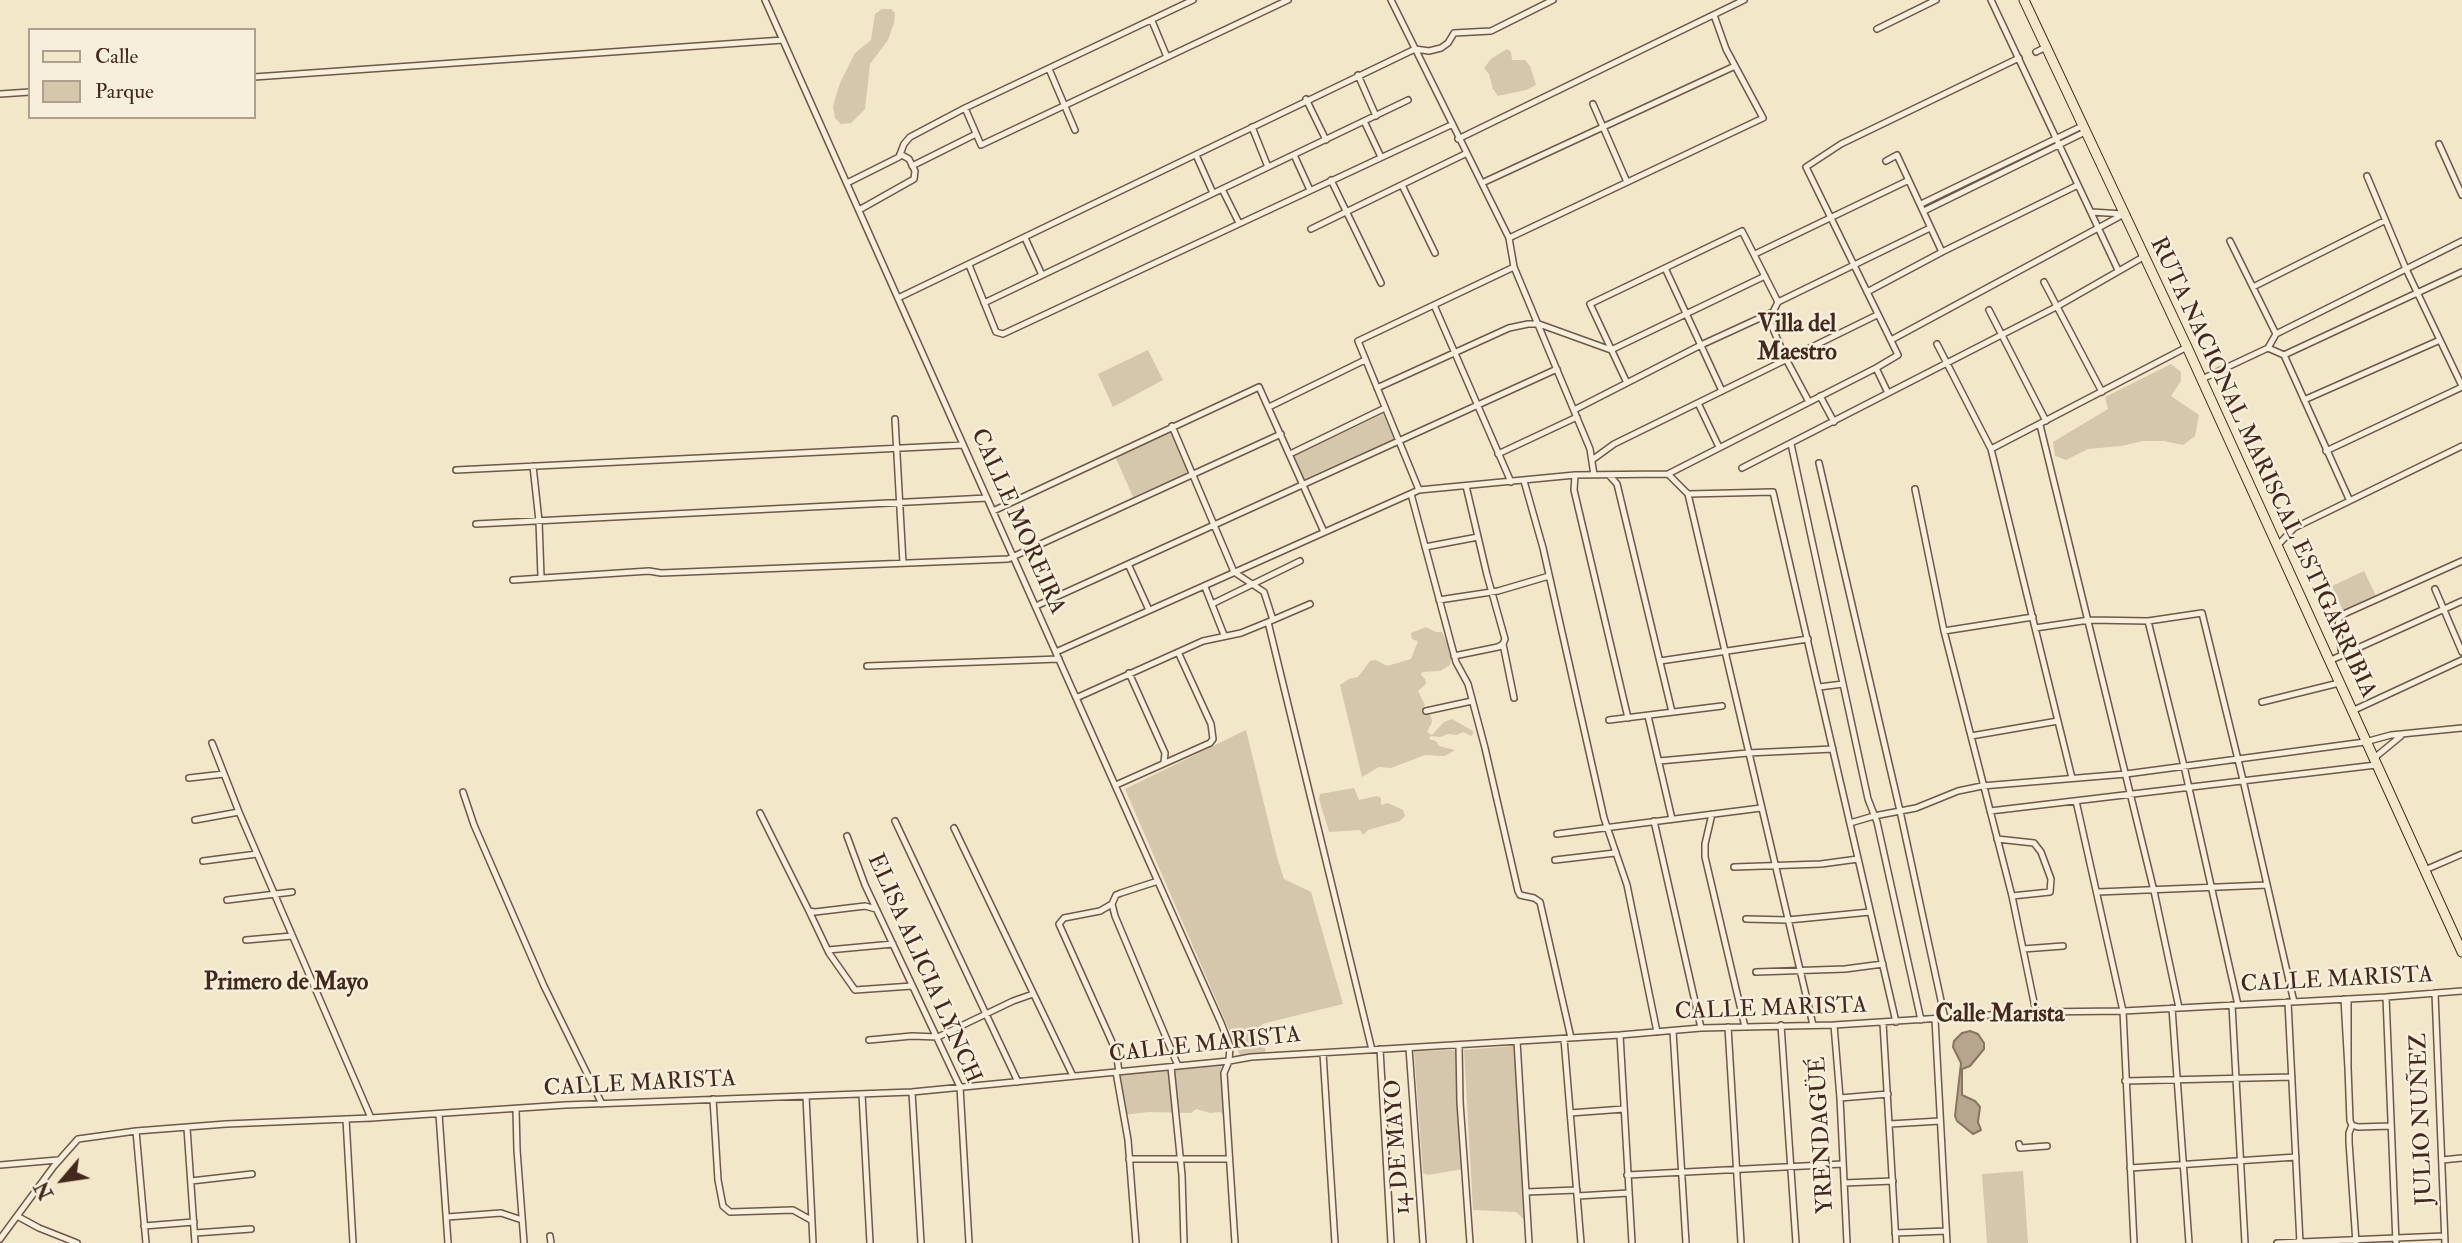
<!DOCTYPE html>
<meta charset="utf-8">
<style>
body{margin:0}
#map{position:relative;width:2462px;height:1243px;overflow:hidden;background:#f2e7c8;font-family:"IM FELL Double Pica",serif}
canvas{display:block}
.legend{position:absolute;left:28px;top:28px;width:228px;height:91px;box-sizing:border-box;background:#f7efdb;border:2px solid #af9f8f;margin:0;padding:9px 12px;list-style:none;font-size:21px;color:#42281d}
.legend li{display:flex;align-items:center;gap:14px;height:35px}
.legend b{width:35px;border:2px solid #af9f8f}
.north{position:absolute;left:28px;top:1145px;width:70px;height:70px;-webkit-text-stroke:5px #f7efdb;paint-order:stroke;rotate:241deg;font-size:19px;font-weight:700;line-height:28px;text-align:center;color:#42281d}
.north::after{content:'';display:block;margin:auto;width:24px;height:32px;background:#42281d;clip-path:polygon(50% 0,100% 100%,50% 72%,0 100%)}
</style>
<div id="map">
<canvas width="2462" height="1243"></canvas>
<ul class="legend">
<li><b style="height:9px;background:#f2e7c8"></b>Calle</li>
<li><b style="height:19px;background:#d4c7ab"></b>Parque</li>
</ul>
<div class="north">N</div>
</div>
<script>
const ctx = document.querySelector('canvas').getContext('2d');
ctx.lineJoin = 'round';
function paint(path, color) {
  ctx.fillStyle = color;
  ctx.fill(path, 'evenodd');
}
function shape(rows) {
  const path = new Path2D();
  for (const r of rows) {
    path.moveTo(r[0], r[1]);
    for (let i = 2; i < r.length; i += 2) path.lineTo(r[i], r[i + 1]);
  }
  return path;
}
function stroke(path, color, width, dash) {
  ctx.strokeStyle = color;
  ctx.lineWidth = width;
  ctx.lineCap = dash ? 'butt' : 'round';
  ctx.setLineDash(dash || []);
  ctx.stroke(path);
}
function drawText(font, color, halo, rows, align = 'center') {
  ctx.font = font + ' "IM FELL Double Pica",serif';
  ctx.lineWidth = 5;
  ctx.setLineDash([]);
  ctx.textBaseline = 'middle';
  ctx.strokeStyle = halo;
  ctx.fillStyle = color;
  for (const [text, x, y, turn = 0] of rows) {
    ctx.save();
    ctx.translate(x, y);
    ctx.rotate((+turn || 0) * Math.PI / 180);
    ctx.textAlign = isNaN(turn) ? turn : align;
    if (halo) ctx.strokeText(text, 0, 0);
    ctx.fillText(text, 0, 0);
    ctx.restore();
  }
}
const green = shape([
 [882,9,891,9,895,13,894,23,888,40,870,64,865,109,851,123,841,124,835,118,833,106,840,83,855,53,871,40,875,14],
 [1507,49,1511,52,1512,60,1525,60,1530,66,1536,85,1526,90,1498,96,1493,89,1489,74,1484,68,1491,59],
 [1148,350,1163,380,1113,407,1098,374],
 [2171,364,2181,372,2181,381,2171,396,2199,415,2195,436,2183,445,2164,441,2143,441,2121,446,2088,449,2066,460,2055,456,2053,442,2108,409,2105,397],
 [1383,414,1394,439,1304,479,1294,456],
 [1170,430,1188,472,1133,497,1115,456],
 [2364,571,2377,598,2344,613,2332,586],
 [1426,627,1436,632,1442,632,1452,653,1450,665,1440,671,1422,672,1421,675,1425,679,1426,684,1418,691,1425,705,1422,710,1431,716,1432,722,1427,732,1432,735,1444,722,1452,719,1473,731,1473,734,1471,736,1463,732,1457,735,1448,734,1440,737,1431,736,1429,739,1436,741,1439,746,1455,750,1445,756,1425,755,1391,768,1379,767,1362,777,1340,685,1349,679,1358,677,1370,661,1376,660,1387,666,1411,659,1418,641,1412,639,1411,633],
 [1246,730,1277,857,1284,879,1311,892,1343,1004,1262,1024,1266,1056,1240,1055,1125,789],
 [1354,788,1359,800,1377,796,1381,798,1381,805,1388,803,1403,810,1405,816,1400,821,1368,830,1363,835,1360,830,1329,832,1319,799,1320,794],
 [1514,1046,1522,1122,1526,1221,1516,1212,1473,1210,1464,1050],
 [1456,1050,1463,1169,1428,1175,1423,1173,1414,1051],
 [1221,1066,1225,1115,1220,1112,1210,1113,1196,1109,1191,1113,1149,1112,1122,1115,1117,1073],
 [2023,1171,2028,1243,1987,1243,1982,1174]
]);
const water = shape([
 [1970,1031,1978,1034,1984,1043,1984,1049,1970,1066,1962,1069,1962,1095,1975,1101,1980,1107,1978,1122,1981,1130,1973,1134,1957,1121,1955,1116,1961,1063,1953,1047,1954,1041,1962,1033,1970,1031]
]);
const street = shape([
 [765,0,1221,1023,1230,1046,1229,1061,1224,1073,1235,1243],
 [1391,0,1509,238,1514,267,1590,449,1594,475],
 [1991,0,2118,270],
 [1152,21,1167,57],
 [1877,29,1936,0],
 [2036,52,2046,47],
 [1049,69,1075,130],
 [1358,75,1376,116],
 [254,77,783,40],
 [0,94,30,92],
 [1306,99,1326,140],
 [1593,104,1627,182],
 [965,108,981,145,1288,0],
 [1364,121,1381,157],
 [1252,127,1268,167],
 [1458,139,1744,0],
 [2439,144,2462,195],
 [1196,155,1213,193],
 [1294,155,1310,190],
 [1886,161,1897,155,1942,252],
 [912,166,976,134],
 [2367,176,2406,269,2462,386],
 [1331,180,1381,283],
 [847,183,899,157,904,144,910,137,965,108,1193,0],
 [1482,183,1735,66],
 [1402,185,1435,253],
 [1222,189,1239,223],
 [1921,204,2082,126],
 [859,210,914,179,915,171,909,159,900,154],
 [1924,211,2085,132],
 [2091,212,2124,214],
 [1311,229,1465,154],
 [1025,238,1042,275],
 [1509,238,1763,118,1726,49,1714,15],
 [1755,254,1907,181],
 [969,265,996,332,1003,334,1451,125],
 [1665,268,1722,391],
 [2044,282,2102,392],
 [2253,287,2384,221],
 [1867,292,1942,252,2078,185],
 [898,298,1415,49,1429,51,1441,48,1448,43,1454,33,1491,31,1553,0],
 [984,303,1408,100],
 [1434,305,1511,482],
 [1989,310,2046,421],
 [1767,315,1786,359,1809,402],
 [2276,334,2462,241],
 [1891,340,2124,214],
 [1937,344,1991,449,2072,778],
 [2268,348,2284,355,2349,499],
 [2284,355,2462,272],
 [1876,368,1888,393],
 [2202,379,2268,348,2276,334,2230,241],
 [1627,383,1590,304,1742,231,1778,302],
 [1377,388,1509,328,1528,324,1539,324,1611,350,1765,276],
 [1820,396,1834,422],
 [2304,400,2440,340],
 [1698,403,1719,447],
 [1269,407,1365,360],
 [1574,410,1701,345,1773,312,1778,302,1930,228],
 [895,419,903,563],
 [2040,425,2154,891,2179,1008],
 [1172,426,1234,572,1264,592,1273,620],
 [1791,444,1868,799,1877,822,1921,1020],
 [1991,449,2187,347],
 [2326,451,2462,387],
 [1290,454,1385,408],
 [1498,454,1577,417],
 [1592,460,1614,444,1877,315],
 [1819,463,1900,811,1945,1019],
 [533,466,539,521,541,577],
 [1742,468,2056,307,2145,256],
 [456,470,963,445],
 [1668,474,1688,494,1813,1025],
 [1575,475,1574,490,1628,718],
 [1609,475,1617,484,1672,712],
 [1524,481,1543,548,1604,818,1627,885,1657,1032],
 [1915,489,1944,631,2012,896,2036,1012],
 [1419,490,1358,341,1514,267],
 [1411,494,1456,662,1468,684,1485,748,1518,891,1520,895,1534,898,1540,902,1571,1038],
 [1688,494,1773,492,1896,1022],
 [993,511,1259,387,1324,532],
 [476,524,987,498],
 [2277,546,2294,528,2462,446],
 [1425,547,1478,537],
 [1128,564,1149,610],
 [513,580,649,571,661,573,1008,559,1281,434],
 [1205,587,1224,635],
 [2435,589,2462,652],
 [1439,600,1498,591,1549,576],
 [1212,604,1300,561],
 [1310,604,1268,622,1372,1050],
 [1036,606,1557,369],
 [2148,621,2184,766,2238,1005],
 [2035,628,2089,620,2148,621,2202,613,2243,780,2294,1002],
 [1944,631,2033,617],
 [1503,644,1514,698],
 [1056,652,1419,490,1575,475,1668,474,1876,368,1898,355,1806,167,1841,144,2019,58],
 [2342,655,2338,628,2339,618,2346,613,2462,561],
 [1454,656,1498,647,1503,644,1505,639,1487,575,1466,486],
 [1660,661,1808,639],
 [2329,661,2462,601],
 [867,666,1059,659],
 [1129,673,1165,753,1164,763],
 [1819,687,1843,684],
 [1076,698,1203,641,1241,633,1268,622],
 [2262,702,2339,683],
 [1426,711,1472,701],
 [2352,711,2462,660],
 [1648,716,1672,819],
 [1609,720,1722,706],
 [1971,736,2058,721],
 [212,743,239,812,371,1118],
 [2373,759,2401,736],
 [1659,761,1748,753,1833,749],
 [189,778,224,774],
 [1116,785,1210,743,1213,739,1211,724,1178,652],
 [463,792,474,825,544,986,602,1104],
 [2076,801,2123,1011,2134,1243],
 [1990,811,2376,765],
 [760,813,809,911,815,912,865,906,876,909],
 [1712,814,1705,844,1705,857,1745,1027],
 [195,820,239,812],
 [895,821,1018,1082],
 [1654,821,1701,1028],
 [1850,823,1874,816,1916,808,1958,791,1982,786,2126,774,2365,742,2391,735,2462,728],
 [954,828,1073,1076],
 [1557,834,1761,808],
 [847,836,865,885,960,1087,969,1243],
 [1997,839,2034,843,2041,852,2051,879,2050,892,2012,896],
 [1555,860,1615,853],
 [203,861,257,854],
 [1734,867,1821,864,1858,859],
 [2425,870,2462,854],
 [1158,881,1121,893,1116,895,1112,904,1115,916,1178,1066],
 [2098,892,2267,885],
 [227,900,292,892],
 [1112,904,1100,911,1064,918,1059,924,1116,1051,1119,1072],
 [809,911,829,953,855,990,912,986],
 [1746,919,1788,920,1870,912],
 [246,940,292,936],
 [2023,949,2063,946],
 [828,950,893,944],
 [1756,972,1845,969,1883,964],
 [2435,993,2445,1243],
 [2386,997,2396,1243],
 [2344,999,2348,1068,2348,999],
 [2288,1002,2300,1243],
 [2232,1005,2245,1243],
 [2172,1008,2189,1243],
 [1935,1019,1947,1243],
 [1883,1023,1896,1243],
 [1781,1025,1796,1243],
 [1834,1025,1840,1098,1847,1243],
 [1728,1027,1741,1243],
 [1673,1031,1686,1243],
 [1620,1035,1632,1243],
 [1564,1039,1581,1243],
 [869,1040,912,1036,938,1037,1013,1001,1033,994],
 [1517,1041,1529,1243],
 [1459,1045,1460,1102,1470,1243],
 [1409,1048,1423,1243],
 [1380,1049,1391,1243],
 [1323,1053,1335,1243],
 [1171,1067,1182,1175,1184,1243],
 [2348,1068,2350,1121,2352,1125,2358,1127,2391,1126],
 [1116,1072,1128,1140,1136,1243],
 [2125,1081,2292,1077],
 [912,1092,921,1243],
 [862,1094,870,1243],
 [806,1096,813,1243],
 [1840,1098,1888,1094],
 [713,1099,718,1180,723,1206,730,1212,793,1210,811,1220],
 [516,1109,517,1150,524,1243],
 [1570,1113,1624,1109],
 [439,1114,448,1243],
 [346,1119,353,1243],
 [1890,1124,1940,1121],
 [2352,1125,2349,1133,2349,1142,2356,1243],
 [187,1128,195,1243],
 [136,1131,146,1243],
 [2019,1144,2020,1148,2047,1146],
 [1129,1159,1229,1159],
 [2442,1160,2462,1158],
 [0,1165,58,1160],
 [2130,1168,2296,1157],
 [1627,1175,1843,1164],
 [191,1181,252,1174],
 [1844,1183,1893,1181],
 [1526,1192,1577,1190],
 [1577,1196,1629,1193],
 [17,1216,39,1228,77,1243],
 [447,1217,501,1213,522,1220],
 [144,1226,194,1222],
 [195,1233,251,1229],
 [1895,1233,1946,1231],
 [550,1236,551,1243],
 [0,1239,54,1166,78,1139,136,1131,226,1124,371,1118,565,1105,912,1092,1229,1061,1251,1057,1620,1035,1701,1028,1834,1025,2036,1012,2123,1011,2386,997,2462,991],
 [2277,1243,2444,1236]
]);
const primary = shape([
 [2024,0,2187,347,2462,952]
]);
const streetNames = [
 ["RUTA NACIONAL MARISCAL ESTIGARRIBIA",2262,468,65],
 ["CALLE MOREIRA",1017,522,66],
 ["ELISA ALICIA LYNCH",923,969,66],
 ["CALLE MARISTA",2337,981,-3],
 ["CALLE MARISTA",1771,1010,-2],
 ["CALLE MARISTA",1205,1046,-6],
 ["CALLE MARISTA",640,1085,-3],
 ["JULIO NUÑEZ",2423,1119,-92],
 ["YRENDAGÜÉ",1823,1135,-93],
 ["14 DE MAYO",1399,1147,-94]
];
const neighbourhoodNames = [
 ["Villa del",1797,326],
 ["Maestro",1797,354],
 ["Primero de Mayo",286,984],
 ["Calle Marista",2000,1016]
];
paint(green, '#d4c7ab');
paint(water, '#b6a68e');
stroke(water, '#887461', 2);
stroke(street, '#6e5848', 8);
stroke(primary, '#42281d', 11);
stroke(street, '#f7efdb', 5);
stroke(primary, '#f2e7c8', 9);
drawText('23px', '#42281d', '#f7efdb', streetNames);
drawText('bold 24px', '#42281d', '#f7efdb', neighbourhoodNames);
</script>
